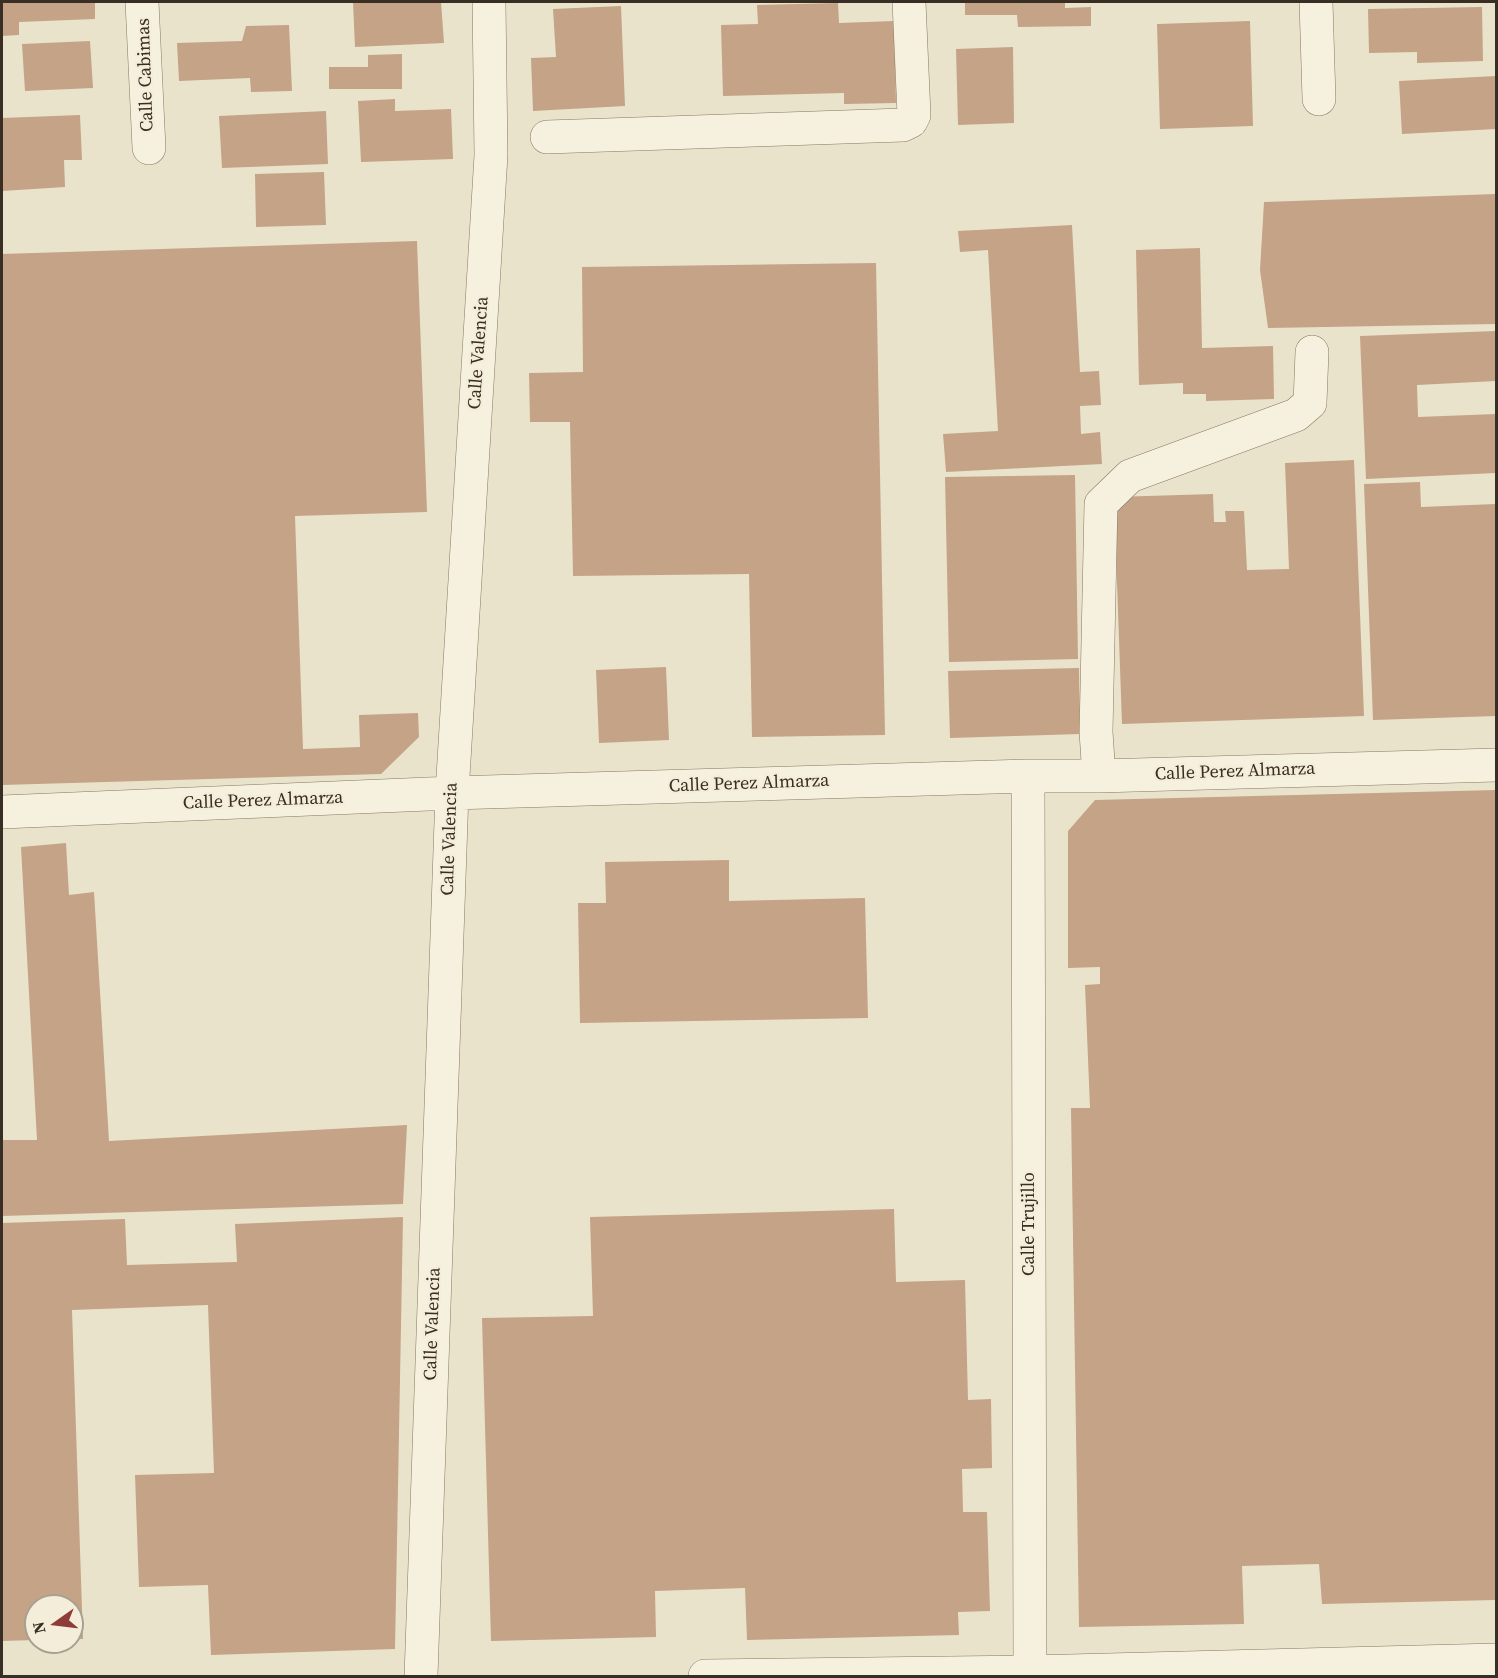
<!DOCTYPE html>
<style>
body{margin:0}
#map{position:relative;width:1498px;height:1678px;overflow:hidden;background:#eae3cb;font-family:"Source Serif 4",serif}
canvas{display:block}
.frame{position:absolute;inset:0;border:3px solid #382e23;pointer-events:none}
.north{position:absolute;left:24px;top:1594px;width:60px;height:60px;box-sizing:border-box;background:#f3edda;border:2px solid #a8a191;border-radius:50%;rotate:256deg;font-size:16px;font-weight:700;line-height:24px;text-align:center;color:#382e23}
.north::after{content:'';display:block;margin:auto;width:21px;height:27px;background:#8e3c38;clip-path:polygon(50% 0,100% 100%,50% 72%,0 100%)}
</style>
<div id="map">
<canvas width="1498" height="1678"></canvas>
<div class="frame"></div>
<div class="north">N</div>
</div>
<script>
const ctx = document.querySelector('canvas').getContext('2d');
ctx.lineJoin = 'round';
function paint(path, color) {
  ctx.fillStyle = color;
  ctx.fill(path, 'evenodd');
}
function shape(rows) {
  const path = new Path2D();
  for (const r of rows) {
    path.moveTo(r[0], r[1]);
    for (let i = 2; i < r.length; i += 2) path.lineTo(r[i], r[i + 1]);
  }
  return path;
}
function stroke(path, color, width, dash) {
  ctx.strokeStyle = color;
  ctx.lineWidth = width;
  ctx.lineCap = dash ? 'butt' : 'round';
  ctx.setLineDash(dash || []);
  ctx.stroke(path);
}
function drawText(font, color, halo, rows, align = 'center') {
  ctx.font = font + ' "Source Serif 4",serif';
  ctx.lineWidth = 4.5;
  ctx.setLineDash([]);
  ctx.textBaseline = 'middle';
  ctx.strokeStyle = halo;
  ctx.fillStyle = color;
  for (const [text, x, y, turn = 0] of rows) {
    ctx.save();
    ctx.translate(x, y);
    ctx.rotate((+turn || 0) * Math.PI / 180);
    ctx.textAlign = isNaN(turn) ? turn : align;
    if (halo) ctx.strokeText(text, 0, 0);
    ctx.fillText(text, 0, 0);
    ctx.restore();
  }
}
const building = shape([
 [2,2,95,2,95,19,19,22,19,35,2,36],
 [353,2,441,2,444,43,355,47],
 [965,2,1065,2,1065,8,1091,7,1091,26,1018,27,1017,15,965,15],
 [838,3,839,23,894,21,896,103,844,104,844,93,723,96,721,25,758,24,757,5],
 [621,6,625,106,533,111,531,58,556,57,553,9],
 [1482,7,1483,61,1417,63,1417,52,1369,53,1368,9],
 [1250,21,1253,126,1160,129,1157,24],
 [289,25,292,91,251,92,250,78,179,81,177,43,242,41,246,26],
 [90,41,93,88,25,91,22,44],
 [1013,47,1014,123,958,125,956,49],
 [402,54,402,89,329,89,329,67,368,67,368,55],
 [1496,76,1496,129,1402,134,1399,81],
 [395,99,395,111,451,109,453,159,361,162,358,101],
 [326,111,328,164,222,168,219,116],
 [80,115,82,160,64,160,65,187,2,191,2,118],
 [324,172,326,225,256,227,255,174],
 [1496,194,1496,324,1268,328,1260,270,1264,202],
 [1072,225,1080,372,1099,371,1101,405,1080,406,1081,434,1100,432,1102,464,946,472,943,434,998,431,988,250,960,252,958,231],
 [417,241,427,512,295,516,303,749,360,747,359,715,418,713,419,737,381,774,2,785,2,254],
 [1200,248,1202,348,1273,346,1274,399,1206,401,1206,394,1183,394,1183,383,1139,385,1136,250],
 [876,263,885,735,752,737,749,574,573,576,570,422,530,422,529,373,583,372,582,267],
 [1496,331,1496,381,1417,385,1418,417,1496,414,1496,473,1366,479,1360,336],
 [1354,460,1364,716,1122,724,1114,497,1213,494,1214,522,1226,522,1225,511,1244,511,1247,570,1289,569,1285,463],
 [1075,475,1078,659,949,662,945,477],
 [1420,482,1421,507,1496,504,1496,716,1373,720,1364,484],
 [666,667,669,740,599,743,596,670],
 [1079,668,1080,734,950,738,948,671],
 [1496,790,1496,1600,1322,1604,1319,1564,1242,1566,1244,1624,1079,1627,1071,1108,1090,1108,1085,985,1100,984,1100,967,1068,968,1068,831,1095,800],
 [66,843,69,895,94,892,109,1141,407,1125,403,1204,2,1216,2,1140,37,1140,21,847],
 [729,860,729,901,865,898,868,1018,580,1023,578,903,606,903,605,862],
 [894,1209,896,1282,965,1280,968,1400,991,1399,992,1468,962,1469,963,1512,987,1512,990,1611,958,1612,959,1635,747,1640,745,1588,655,1591,656,1637,491,1641,482,1318,593,1316,590,1217],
 [403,1217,395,1649,211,1655,208,1585,139,1587,135,1475,214,1473,208,1305,72,1310,83,1639,72,1639,72,1606,36,1606,36,1640,2,1641,2,1223,125,1219,127,1265,237,1262,235,1224]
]);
const minor = shape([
 [142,2,149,148],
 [1316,2,1319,99],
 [547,137,903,125,911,121,914,115,909,2],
 [1028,776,1030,1672],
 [1099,776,1096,732,1101,504,1130,476,1296,415,1310,403,1312,352],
 [2,812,452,793,1028,776,1099,776,1496,765],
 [421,1676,452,793,491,155,489,2],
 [705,1676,1030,1672,1496,1660]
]);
const streetNames = [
 ["Calle Cabimas",146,75,-92],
 ["Calle Valencia",479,353,-86],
 ["Calle Perez Almarza",1235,772,-2],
 ["Calle Perez Almarza",749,784,-2],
 ["Calle Perez Almarza",263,801,-2],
 ["Calle Valencia",450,839,-88],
 ["Calle Trujillo",1029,1224,-90],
 ["Calle Valencia",433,1324,-88]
];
paint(building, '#c4a386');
stroke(minor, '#867761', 34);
stroke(minor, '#f6f0de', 33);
drawText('18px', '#382e23', '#f3edda', streetNames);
</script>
